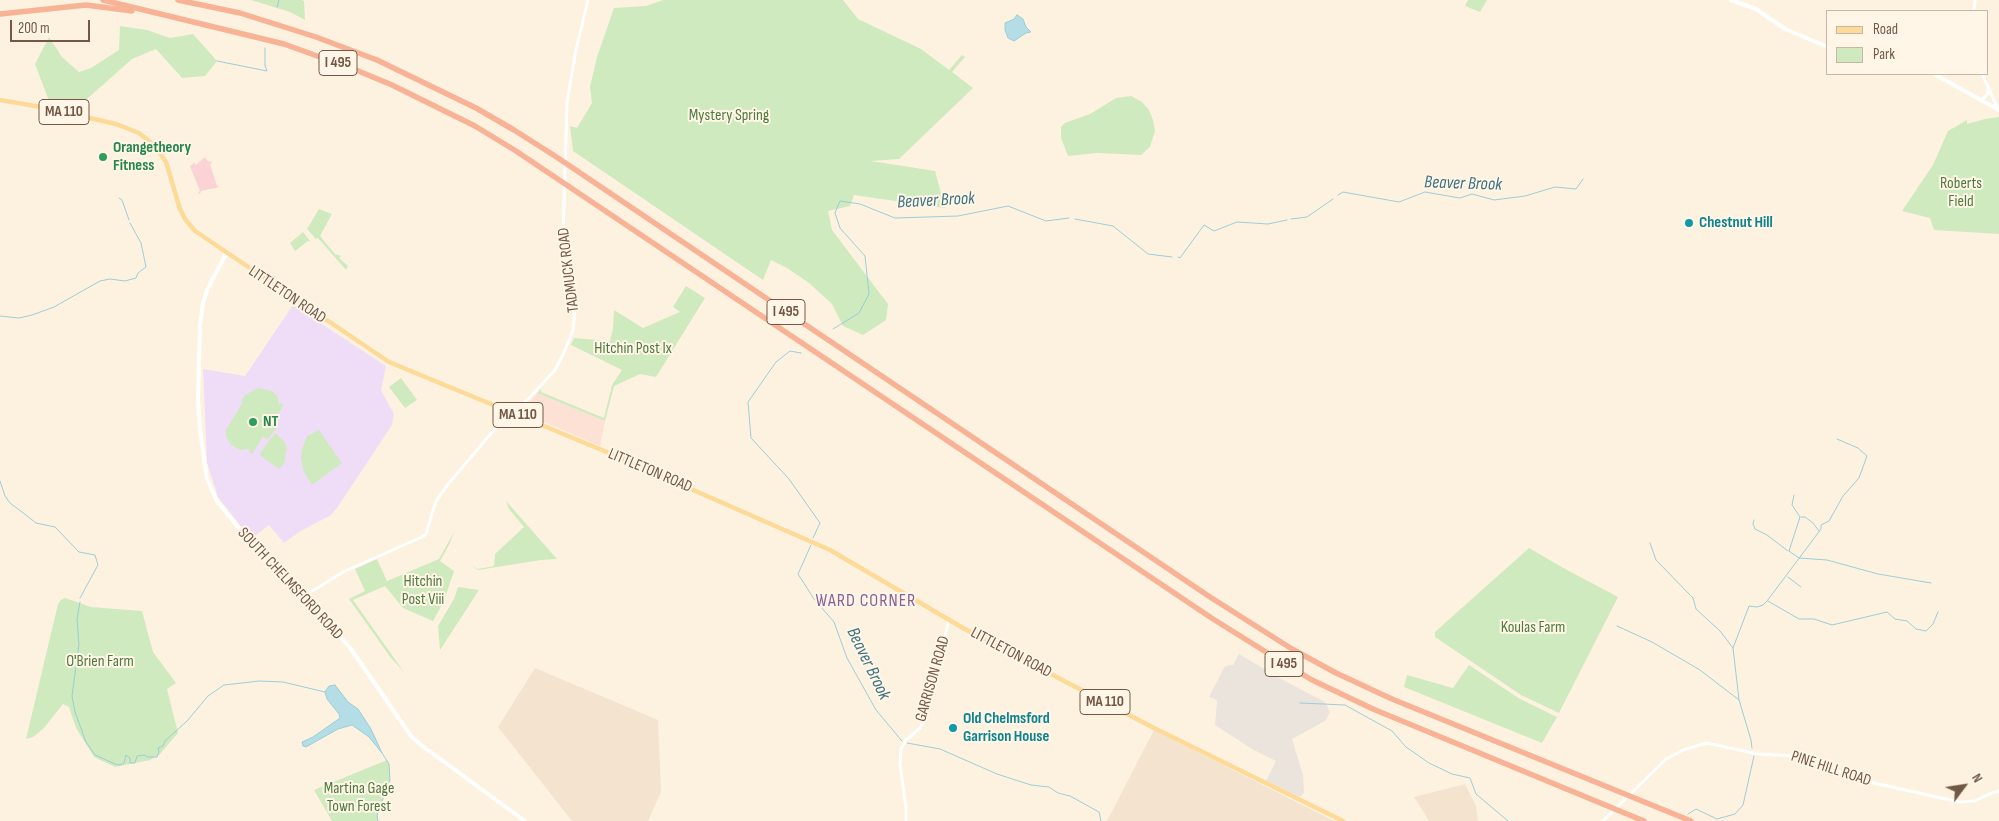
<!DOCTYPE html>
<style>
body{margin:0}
#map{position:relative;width:1999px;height:821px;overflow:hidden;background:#fdf2e0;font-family:"Sofia Sans Condensed",sans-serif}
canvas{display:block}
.legend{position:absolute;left:1826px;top:10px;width:162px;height:65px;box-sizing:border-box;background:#fff6e7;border:1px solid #c7b7a7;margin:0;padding:6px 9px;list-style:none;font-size:15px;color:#745847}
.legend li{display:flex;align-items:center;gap:10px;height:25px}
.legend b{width:25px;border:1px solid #c7b7a7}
.north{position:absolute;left:1939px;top:761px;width:50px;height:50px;-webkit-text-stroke:4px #fff6e7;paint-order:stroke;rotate:59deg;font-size:14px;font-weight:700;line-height:20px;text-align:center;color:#745847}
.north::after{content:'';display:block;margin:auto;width:18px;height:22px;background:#745847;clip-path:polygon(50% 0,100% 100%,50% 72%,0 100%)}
.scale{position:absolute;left:10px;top:20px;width:80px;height:22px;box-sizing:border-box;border:2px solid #745847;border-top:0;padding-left:6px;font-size:15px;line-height:18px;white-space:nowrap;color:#745847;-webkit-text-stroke:4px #fff6e7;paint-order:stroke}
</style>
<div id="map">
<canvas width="1999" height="821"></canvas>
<ul class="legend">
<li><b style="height:6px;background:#fdda97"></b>Road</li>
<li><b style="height:14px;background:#cfeabf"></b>Park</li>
</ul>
<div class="north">N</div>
<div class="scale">200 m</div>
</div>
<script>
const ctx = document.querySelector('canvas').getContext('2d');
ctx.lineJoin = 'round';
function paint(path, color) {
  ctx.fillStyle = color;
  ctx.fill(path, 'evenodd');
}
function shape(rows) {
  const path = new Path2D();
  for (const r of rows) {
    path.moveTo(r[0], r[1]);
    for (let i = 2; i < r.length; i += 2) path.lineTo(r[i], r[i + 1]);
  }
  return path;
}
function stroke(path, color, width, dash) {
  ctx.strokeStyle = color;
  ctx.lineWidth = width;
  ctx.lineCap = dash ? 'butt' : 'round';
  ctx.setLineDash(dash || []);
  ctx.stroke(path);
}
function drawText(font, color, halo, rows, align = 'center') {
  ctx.font = font + ' "Sofia Sans Condensed",sans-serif';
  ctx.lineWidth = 4;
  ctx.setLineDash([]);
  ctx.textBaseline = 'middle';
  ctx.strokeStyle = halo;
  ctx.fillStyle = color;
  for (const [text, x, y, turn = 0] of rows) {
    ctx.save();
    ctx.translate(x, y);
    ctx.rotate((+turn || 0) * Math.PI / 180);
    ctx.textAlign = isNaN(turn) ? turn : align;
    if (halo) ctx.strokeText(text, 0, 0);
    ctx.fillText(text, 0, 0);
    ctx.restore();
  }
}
const residential = shape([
 [535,668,658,720,661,792,648,821,572,821,498,727],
 [1154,730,1334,821,1107,821],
 [1465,784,1476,806,1478,821,1429,821,1414,797]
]);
const commercial = shape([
 [537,393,605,421,600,446,524,413,524,409]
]);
const industrial = shape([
 [1239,654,1283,680,1325,702,1330,712,1325,721,1292,739,1303,775,1304,793,1300,797,1266,781,1276,761,1252,749,1215,725,1217,700,1209,697,1225,666,1233,665]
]);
const education = shape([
 [293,305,386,366,381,390,394,414,392,425,337,508,331,515,299,532,284,543,269,525,251,539,218,497,207,463,203,369,245,376]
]);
const medical = shape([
 [206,156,205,158,209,162,211,161,212,163,210,164,217,186,220,187,201,191,200,194,198,192,200,191,190,166,194,163,196,165]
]);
const green = shape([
 [251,0,302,0,304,1,305,20,290,12],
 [663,0,843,0,858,19,921,49,949,70,962,55,965,57,952,72,973,88,899,159,871,161,935,171,945,208,854,195,850,206,828,211,832,230,888,304,886,320,863,335,843,326,832,304,809,283,787,268,771,260,763,280,573,151,570,126,577,128,592,103,590,87,597,57,614,8,646,6],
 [1468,0,1487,0,1480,12,1465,6],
 [120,26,147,30,170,38,193,34,217,61,205,76,182,78,156,49,132,59,78,107,49,101,35,64,49,37,62,57,79,72,91,68,119,50],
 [1131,96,1142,102,1149,110,1153,120,1155,131,1150,147,1141,155,1097,153,1068,156,1061,138,1061,127,1065,123,1090,114,1116,98],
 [1999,117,1999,234,1934,230,1930,218,1902,211,1933,165,1948,131,1967,120,1967,124,1985,119],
 [319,209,332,214,320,236,335,254,341,256,339,258,348,266,346,270,318,238,316,239,307,229],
 [303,232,311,242,308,241,295,251,290,243],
 [686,286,705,298,656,377,640,374,614,386,605,421,537,393,541,389,541,392,604,418,612,385,622,370,571,345,574,338,610,341,613,329,614,310,643,328,680,312,673,307],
 [401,378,417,400,405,408,389,387],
 [258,388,272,391,278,397,279,404,281,403,284,405,274,420,277,423,275,426,277,427,268,439,263,437,252,454,249,452,250,449,240,450,231,445,226,437,226,430,243,402,241,401,245,395],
 [319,430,342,463,312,485,303,470,301,458,302,449,307,436],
 [275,433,284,441,287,448,284,463,279,469,261,456,260,453],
 [506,501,557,559,541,560,478,570,471,565,478,569,494,566,495,554,524,527,509,509],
 [454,532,449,545,440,561,454,571,444,601,433,621,403,608,385,586,353,600,404,672,391,658,349,599,365,591,355,569,377,559,387,581,439,559],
 [1529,548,1567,570,1618,597,1559,713,1521,695,1435,637,1435,632],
 [458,587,479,590,440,650,438,626,454,599],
 [65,598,91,607,142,611,153,652,176,683,167,689,178,733,159,755,150,760,115,767,94,757,76,728,69,707,63,704,44,728,33,737,26,739,58,604,61,600],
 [1469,665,1520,699,1557,717,1542,743,1404,687,1407,675,1453,688],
 [387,760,389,764,390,780,377,815,378,821,332,821,314,790]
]);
const water = shape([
 [1017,15,1023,19,1026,27,1031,32,1026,33,1014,41,1008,38,1005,30,1005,23,1014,19,1017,15],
 [335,685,348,702,358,709,371,729,382,753,369,737,352,725,338,729,306,747,303,746,302,742,313,737,340,718,339,714,327,699,325,692,329,686,335,685]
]);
const stream = shape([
 [277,7,279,0],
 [217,61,267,71,265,66,265,48],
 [1338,195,1343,192,1399,202,1425,192,1460,198,1472,194,1494,200,1525,196,1555,187,1576,189,1583,179],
 [119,198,122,200,129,220],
 [1075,219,1113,226,1148,254,1172,257],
 [1291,219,1307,217,1333,199],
 [1178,257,1180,258,1204,225,1214,231,1237,222,1268,224,1287,220],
 [0,316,19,318,32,315,54,307,100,281,110,279,125,281,136,278,138,273,146,267,141,243,130,223],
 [833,329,859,313,869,294,865,256,840,228,835,213,840,201,860,204,895,218,958,216,1008,206,1046,221,1069,218],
 [801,353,790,351,776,362,748,402,751,438,789,479,820,523,813,538],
 [0,481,5,496,10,503,22,512,36,523,55,527,79,552,95,555,98,565,80,598],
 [1794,495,1792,505,1800,517,1789,551,1799,558,1827,560,1878,574,1931,583],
 [1801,517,1805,517,1813,523,1819,531],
 [1754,520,1753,524,1755,529,1767,535,1788,551],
 [1650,543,1656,560,1693,598,1696,609,1720,631,1733,648],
 [811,545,798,574,814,599,834,622,847,658,876,710,902,741],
 [1788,577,1801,587],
 [1768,601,1799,619,1814,619,1832,625,1887,612,1895,619,1907,621,1916,629,1926,631,1933,624,1938,612],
 [80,602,77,619,79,644,72,696,75,712,86,742,95,755,115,764,120,765,124,763,126,755,130,758,130,763,135,763,137,756,145,755,147,757,157,757,159,752,158,748,163,746,165,741,187,721,208,696,224,685,259,681,283,682,325,692],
 [1617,626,1652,642,1700,670,1739,700],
 [1300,703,1345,705,1392,731,1406,747,1429,763,1452,774,1470,778,1476,794,1508,821],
 [907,743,940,749,997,774,1031,785,1049,787,1058,793,1070,796,1099,812,1101,821],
 [1752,748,1751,740,1739,700,1733,648,1749,606,1757,607,1763,605,1767,601,1821,529,1821,525,1829,521,1843,496,1859,478,1867,456,1858,448,1837,439],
 [1688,814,1696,809,1717,819,1735,814,1743,805,1754,756],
 [378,821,377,815,390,780,389,764,382,753]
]);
const tertiary = shape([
 [1974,11,1975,0],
 [1982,74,1998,109],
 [1982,100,1988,93,1988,88],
 [304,596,345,571,422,537,426,534,436,501,449,483,494,430,530,397,555,370,563,355,573,330,575,308,573,286,565,252,563,235,567,102,576,50,588,0],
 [906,821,906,808,900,765,901,749,906,740,920,728,924,721,949,620],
 [1603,821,1666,759,1683,750,1707,743,1758,754,1795,756,1865,781,1959,802,1975,801,1989,794,1999,791]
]);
const secondary = shape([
 [1731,0,1756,9,1785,29,1828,47],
 [1934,74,1999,110],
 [226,254,208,288,203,303,200,325,198,399,200,430,207,479,217,501,266,562,304,596,351,649,411,736,421,745,525,821]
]);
const primary = shape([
 [0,100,41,107,116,124,139,133,154,145,166,162,180,209,185,219,195,231,389,362,602,450,830,550,963,628,1152,727,1343,821]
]);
const motorway = shape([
 [103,0,284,44,356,70,392,85,475,126,516,151,1213,619,1282,662,1312,680,1373,709,1644,821],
 [178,0,240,13,316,37,377,60,476,108,514,130,555,156,1210,597,1292,649,1336,673,1392,699,1691,821],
 [0,14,86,5,132,11]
]);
const markers = [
 [103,157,5,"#2e9e5b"],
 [1689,223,5,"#0f9aa8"],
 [253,422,5,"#2e9e5b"],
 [953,728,5,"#0f9aa8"]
];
const shields = [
 [338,63,38],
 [64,112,50],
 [786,312,38],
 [518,415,50],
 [1284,664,38],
 [1105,702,50]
];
const shieldNames = [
 ["I 495",338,63],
 ["MA 110",64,112],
 ["I 495",786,312],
 ["MA 110",518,415],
 ["I 495",1284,664],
 ["MA 110",1105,702]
];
const parkNames = [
 ["Mystery Spring",729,116],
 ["Roberts",1961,184],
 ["Field",1961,202],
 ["Hitchin Post Ix",633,349],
 ["Hitchin",423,582],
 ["Post Viii",423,600],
 ["Koulas Farm",1533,628],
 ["O'Brien Farm",100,662],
 ["Martina Gage",359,789],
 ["Town Forest",359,807]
];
const leisureNames = [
 ["Orangetheory",113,148],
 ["Fitness",113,166],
 ["NT",263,422]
];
const cultureNames = [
 ["Chestnut Hill",1699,223],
 ["Old Chelmsford",963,719],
 ["Garrison House",963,737]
];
const streetNames = [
 ["TADMUCK ROAD",569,270,-97],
 ["LITTLETON ROAD",287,295,34],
 ["LITTLETON ROAD",650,471,23],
 ["SOUTH CHELMSFORD ROAD",290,584,47],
 ["LITTLETON ROAD",1011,653,28],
 ["GARRISON ROAD",933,679,-74],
 ["PINE HILL ROAD",1831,769,18]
];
const waterNames = [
 ["Beaver Brook",1463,184,2],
 ["Beaver Brook",936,201,-3],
 ["Beaver Brook",868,664,64]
];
const neighbourhoodNames = [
 ["WARD CORNER",866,601]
];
paint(residential, '#f4e4cf');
paint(commercial, '#fde1d4');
paint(industrial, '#ebe4dc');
paint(education, '#efddf8');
paint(medical, '#fbd3d7');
paint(green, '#cfeabf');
paint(water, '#b5dde6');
stroke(water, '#9bcdd8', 1);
stroke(stream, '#9bcdd8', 1);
stroke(tertiary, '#fff', 3);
stroke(secondary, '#fff', 4);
stroke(primary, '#fdda97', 4.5);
stroke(motorway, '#f8b295', 5.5);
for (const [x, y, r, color] of markers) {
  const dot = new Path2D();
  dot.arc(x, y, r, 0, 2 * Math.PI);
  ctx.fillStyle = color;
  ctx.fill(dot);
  stroke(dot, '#fff6e7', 2);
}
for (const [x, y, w] of shields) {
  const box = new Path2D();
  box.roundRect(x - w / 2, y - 12.5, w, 25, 4);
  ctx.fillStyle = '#fff6e7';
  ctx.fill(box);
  stroke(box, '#745847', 1);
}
drawText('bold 15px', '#745847', null, shieldNames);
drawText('16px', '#4e7a3f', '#fff6e7', parkNames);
drawText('bold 16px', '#27864d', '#fff6e7', leisureNames, 'left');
drawText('bold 16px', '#0d838f', '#fff6e7', cultureNames, 'left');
drawText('16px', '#745847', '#fff6e7', streetNames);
drawText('italic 18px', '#3e7381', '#fff6e7', waterNames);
ctx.letterSpacing = '1px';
drawText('18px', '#876297', '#fff6e7', neighbourhoodNames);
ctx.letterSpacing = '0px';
</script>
